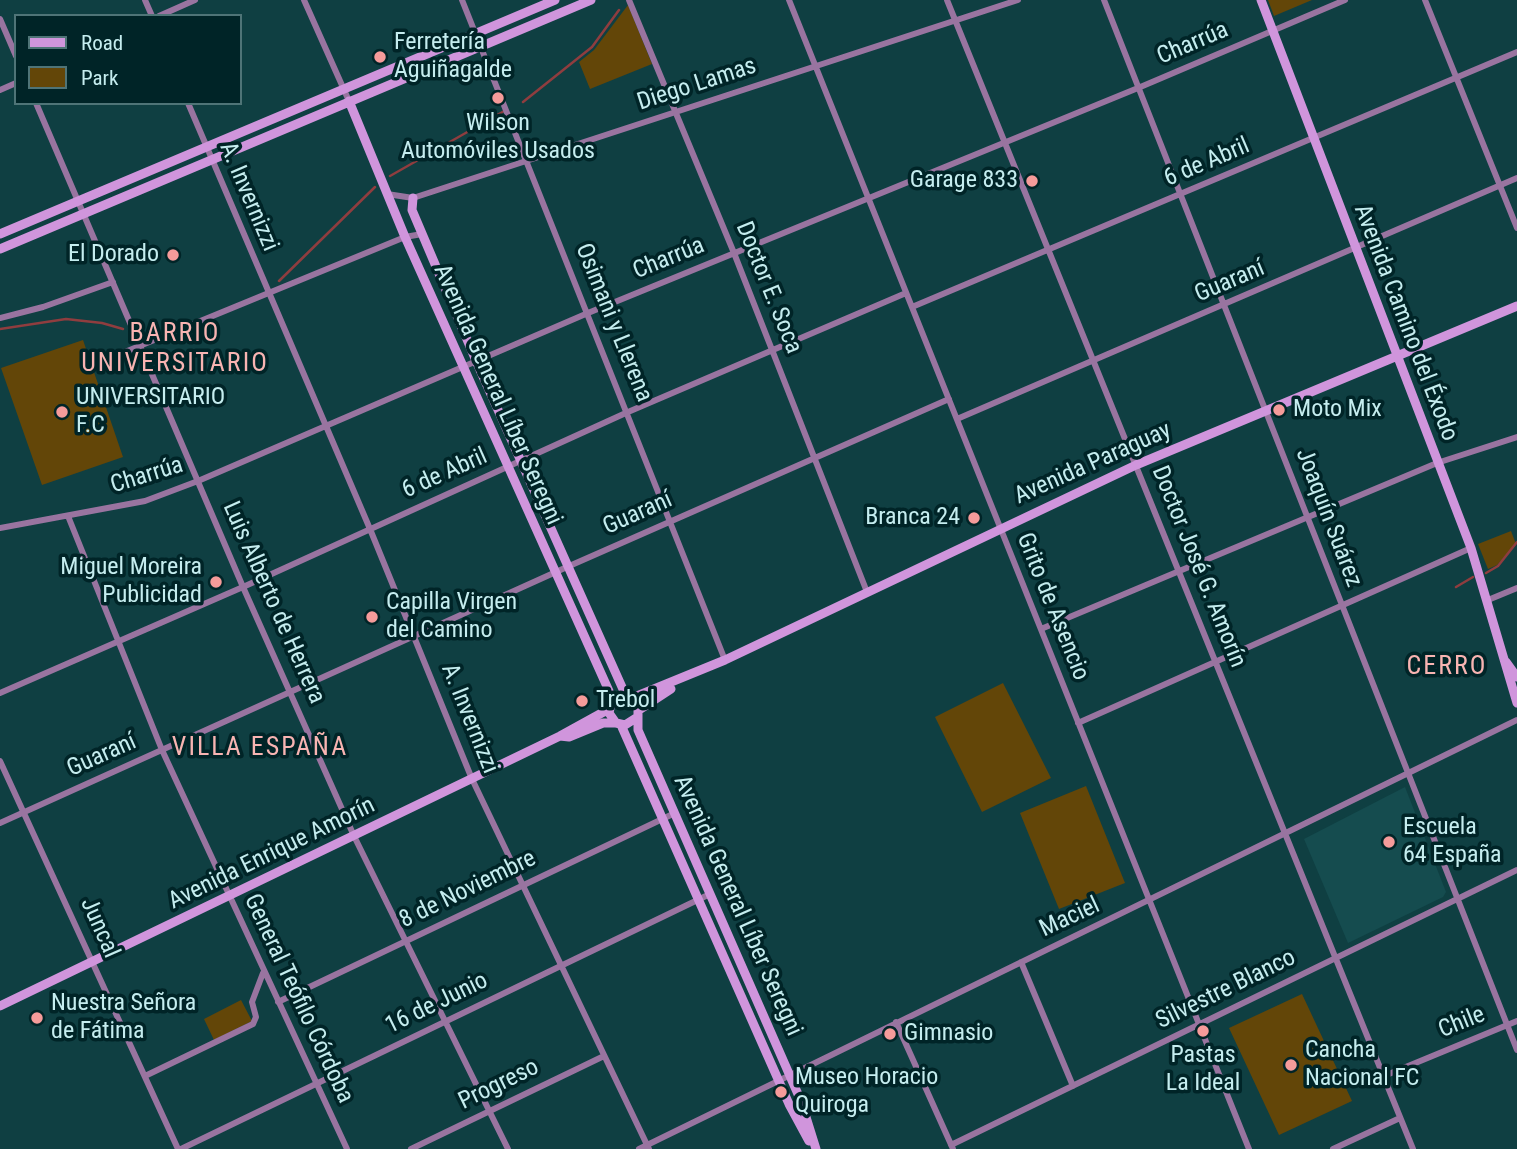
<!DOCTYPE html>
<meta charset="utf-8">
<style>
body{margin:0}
#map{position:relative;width:1517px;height:1149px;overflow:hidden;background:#0f3f42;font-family:"Roboto Condensed",sans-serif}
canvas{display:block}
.legend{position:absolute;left:14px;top:14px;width:228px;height:91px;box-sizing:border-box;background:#002427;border:2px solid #4f7477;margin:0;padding:9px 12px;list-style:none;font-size:21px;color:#c5edef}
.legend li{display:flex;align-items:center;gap:14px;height:35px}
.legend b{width:35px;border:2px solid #4f7477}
</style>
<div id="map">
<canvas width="1517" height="1149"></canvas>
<ul class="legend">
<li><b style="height:9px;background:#d095dc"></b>Road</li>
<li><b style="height:19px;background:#634608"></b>Park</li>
</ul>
</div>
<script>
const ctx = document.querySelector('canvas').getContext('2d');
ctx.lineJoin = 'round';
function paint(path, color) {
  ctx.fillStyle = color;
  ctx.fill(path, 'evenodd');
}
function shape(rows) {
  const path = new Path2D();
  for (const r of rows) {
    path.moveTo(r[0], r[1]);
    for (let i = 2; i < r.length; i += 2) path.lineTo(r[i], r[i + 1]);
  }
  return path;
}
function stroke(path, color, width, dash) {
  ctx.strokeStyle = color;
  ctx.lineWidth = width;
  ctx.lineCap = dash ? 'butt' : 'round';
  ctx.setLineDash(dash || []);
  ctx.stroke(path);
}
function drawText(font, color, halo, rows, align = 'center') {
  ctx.font = font + ' "Roboto Condensed",sans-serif';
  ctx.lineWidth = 7;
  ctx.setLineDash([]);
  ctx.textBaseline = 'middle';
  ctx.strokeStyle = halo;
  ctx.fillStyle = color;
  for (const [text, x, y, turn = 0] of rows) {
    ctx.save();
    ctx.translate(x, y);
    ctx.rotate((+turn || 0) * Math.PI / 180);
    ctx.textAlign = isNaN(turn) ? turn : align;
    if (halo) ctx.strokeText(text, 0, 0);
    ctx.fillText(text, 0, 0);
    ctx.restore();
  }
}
const built = shape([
 [1405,787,1446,892,1443,897,1348,943,1304,839]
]);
const green = shape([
 [1268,0,1312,0,1274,16],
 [628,5,652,64,590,89,579,62,594,50],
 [83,340,123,457,42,485,1,368],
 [1511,531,1516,544,1497,565,1488,569,1478,544],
 [1003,683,1051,778,982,812,935,717],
 [1086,786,1125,883,1059,909,1020,813],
 [1302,994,1352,1101,1279,1135,1229,1028],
 [241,1000,252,1021,214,1040,204,1019]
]);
const stream = shape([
 [523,102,592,47,619,10],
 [390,176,506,110],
 [279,281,375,187],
 [0,329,66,319,102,323,123,329],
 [1486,573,1498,566,1517,542],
 [1456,587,1473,577]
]);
const street = shape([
 [145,0,152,16],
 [304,0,349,101],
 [462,0,725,660],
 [629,0,734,253,867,592],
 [789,0,1249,1149],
 [947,0,1413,1149],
 [1104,0,1517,1050],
 [1425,0,1517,228],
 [159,16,195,0],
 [0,19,16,56],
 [0,90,16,83],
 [36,103,243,587,354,836,508,1149],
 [188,103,370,529,472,779,649,1149],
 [387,194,413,198,1018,0],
 [912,307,1517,52],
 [0,318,43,307,113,282],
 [103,361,405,237,422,234],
 [957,419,1517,178],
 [68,516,162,750,347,1149],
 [0,528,145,501,198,481,588,313,1138,88,1345,0],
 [1488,600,1517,588],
 [1041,629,1437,463,1517,437],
 [0,693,243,587,628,412,906,293],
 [1078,723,1471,548],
 [0,761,178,1149],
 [0,823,567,567,949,399],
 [1021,962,1073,1086],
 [278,1002,675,813],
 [896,1022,953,1149],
 [145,1076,253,1024,256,1017,252,1002,263,973],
 [1384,1076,1517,1021],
 [951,1145,1517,870],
 [181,1149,710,894],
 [411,1149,604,1056],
 [639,1149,1517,720],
 [1333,1149,1400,1118]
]);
const secondary = shape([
 [1261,0,1471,548,1517,703],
 [349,101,405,237,609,691,611,703],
 [413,198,412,210,477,363,626,696],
 [0,234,555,0],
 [0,249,591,0],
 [1506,662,1517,677],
 [632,698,725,660,1136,465,1517,306],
 [639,710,671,689],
 [636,718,625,725,616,723,609,713,611,703,618,697,626,696,638,706,638,730,801,1101,816,1149],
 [621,725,789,1104,809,1141],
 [560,736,569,737,603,723,616,723],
 [0,1006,560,736,609,709]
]);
const markers = [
 [380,57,7,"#f59b9a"],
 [498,98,7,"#f59b9a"],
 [1032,181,7,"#f59b9a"],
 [173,255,7,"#f59b9a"],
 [1279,410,7,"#f59b9a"],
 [62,412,7,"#f59b9a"],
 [974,518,7,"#f59b9a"],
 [216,582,7,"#f59b9a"],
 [372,617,7,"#f59b9a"],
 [582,701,7,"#f59b9a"],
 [1389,842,7,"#f59b9a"],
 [37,1018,7,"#f59b9a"],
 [1203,1031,7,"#f59b9a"],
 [890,1034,7,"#f59b9a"],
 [1291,1065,7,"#f59b9a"],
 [781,1092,7,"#f59b9a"]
];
const poiNames = [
 ["Ferretería",394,43],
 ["Aguiñagalde",394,71],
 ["Wilson",498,124,"center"],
 ["Automóviles Usados",498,152,"center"],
 ["Garage 833",1018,181,"right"],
 ["El Dorado",159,255,"right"],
 ["UNIVERSITARIO",76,398],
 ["F.C",76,426],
 ["Moto Mix",1293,410],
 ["Branca 24",960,518,"right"],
 ["Miguel Moreira",202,568,"right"],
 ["Publicidad",202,596,"right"],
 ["Capilla Virgen",386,603],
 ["del Camino",386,631],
 ["Trebol",596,701],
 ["Escuela",1403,828],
 ["64 España",1403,856],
 ["Nuestra Señora",51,1004],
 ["de Fátima",51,1032],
 ["Gimnasio",904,1034],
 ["Cancha",1305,1051],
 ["Nacional FC",1305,1079],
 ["Pastas",1203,1056,"center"],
 ["La Ideal",1203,1084,"center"],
 ["Museo Horacio",795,1078],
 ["Quiroga",795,1106]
];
const streetNames = [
 ["Charrúa",1193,44,-23],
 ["Diego Lamas",697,85,-18],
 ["6 de Abril",1207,163,-23],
 ["A. Invernizzi",248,197,67],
 ["Charrúa",669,259,-22],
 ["Guaraní",1230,282,-23],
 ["Doctor E. Soca",768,288,68],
 ["Osimani y Llerena",613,323,68],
 ["Avenida Camino del Éxodo",1405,323,69],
 ["Avenida General Líber Seregni",497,395,66],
 ["Avenida Paraguay",1093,464,-24],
 ["6 de Abril",445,474,-24],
 ["Charrúa",147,476,-17],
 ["Guaraní",638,514,-24],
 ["Joaquín Suárez",1328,518,69],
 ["Doctor José G. Amorín",1198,567,68],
 ["Luis Alberto de Herrera",273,603,66],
 ["Grito de Asencio",1052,607,68],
 ["A. Invernizzi",469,719,68],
 ["Guaraní",102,756,-24],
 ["Avenida Enrique Amorín",272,854,-26],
 ["8 de Noviembre",468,890,-26],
 ["Avenida General Líber Seregni",737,906,66],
 ["Maciel",1070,918,-25],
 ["Juncal",99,928,66],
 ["Silvestre Blanco",1226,990,-26],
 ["General Teófilo Córdoba",298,999,65],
 ["16 de Junio",437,1004,-26],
 ["Chile",1462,1023,-22],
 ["Progreso",499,1085,-26]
];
const neighbourhoodNames = [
 ["BARRIO",175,334],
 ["UNIVERSITARIO",175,364],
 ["CERRO",1447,667],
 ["VILLA ESPAÑA",260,748]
];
paint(built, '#154c4f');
paint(green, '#634608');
stroke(stream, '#8f3d3f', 2.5);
stroke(street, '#9974a0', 6);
stroke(secondary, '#d095dc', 9);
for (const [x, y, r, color] of markers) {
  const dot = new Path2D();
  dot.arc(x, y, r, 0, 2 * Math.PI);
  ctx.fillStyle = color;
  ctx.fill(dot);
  stroke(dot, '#002427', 2.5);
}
drawText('24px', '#c5edef', '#002427', poiNames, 'left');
drawText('24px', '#c5edef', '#002427', streetNames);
ctx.letterSpacing = '2px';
drawText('26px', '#f8b4b2', '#002427', neighbourhoodNames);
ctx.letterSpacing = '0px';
</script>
